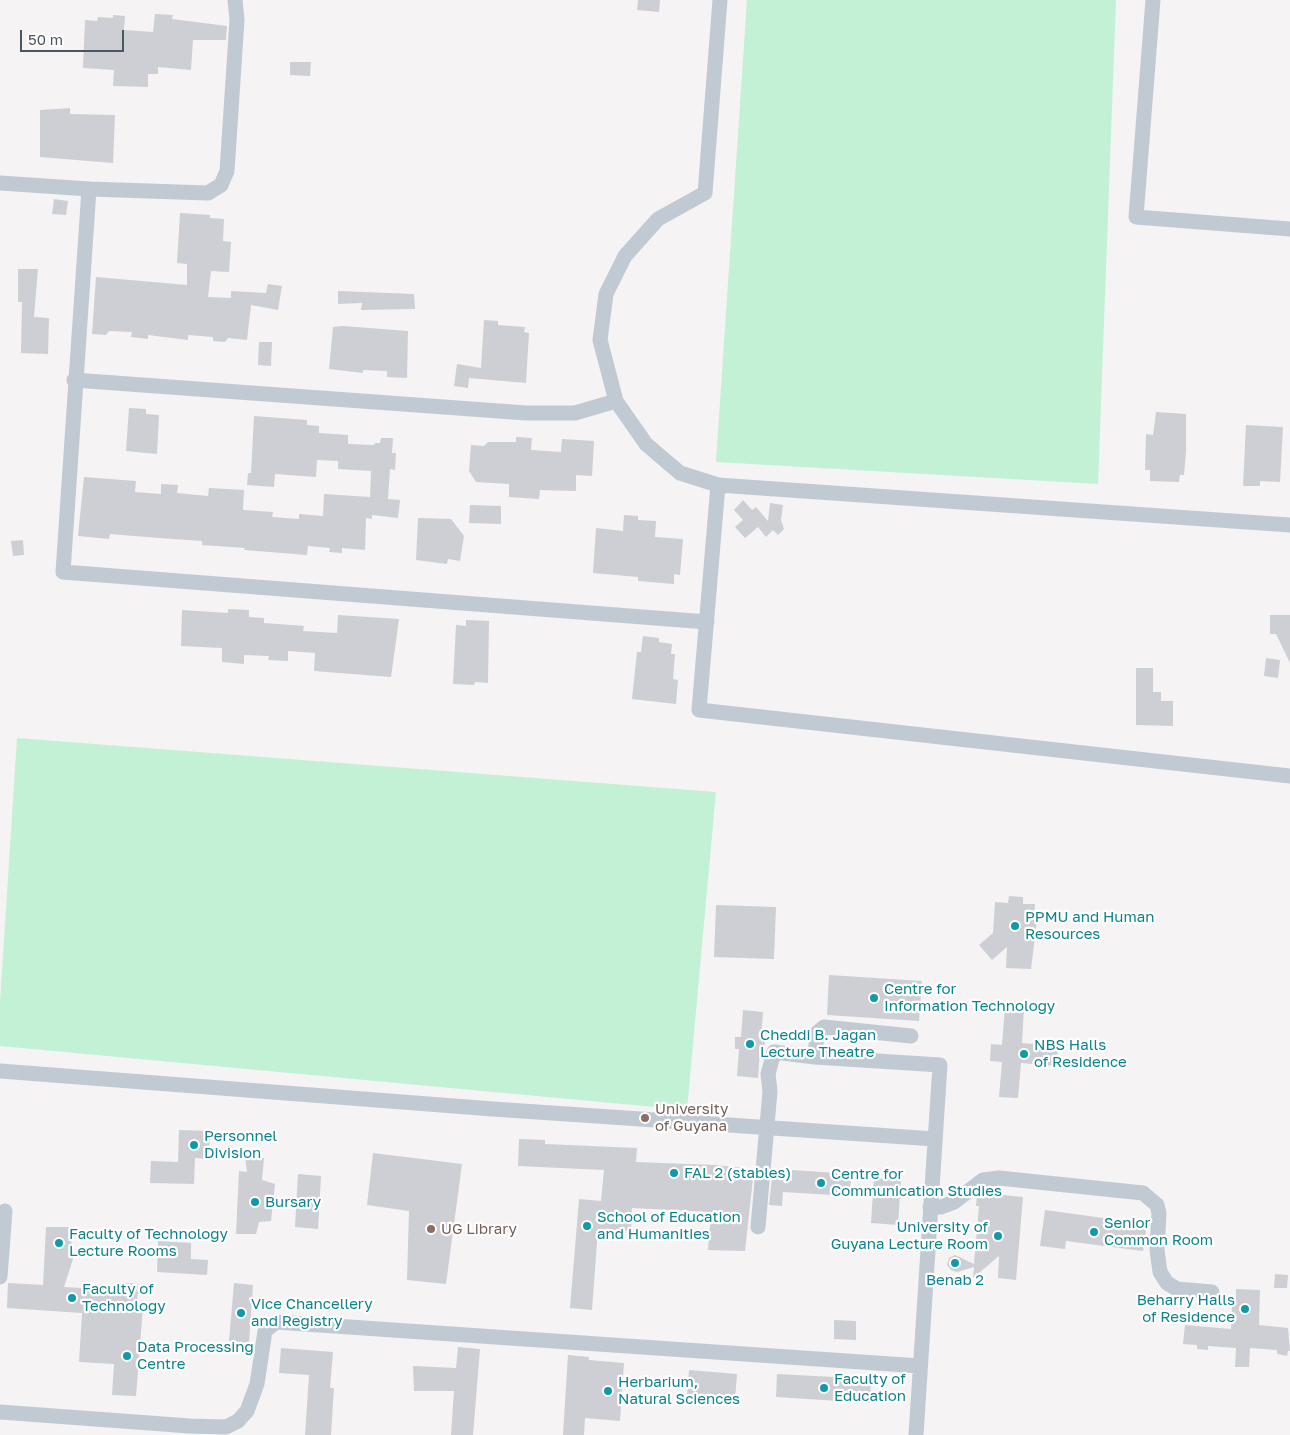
<!DOCTYPE html>
<style>
body{margin:0}
#map{position:relative;width:1290px;height:1435px;overflow:hidden;background:#f5f3f3;font-family:"Golos Text",sans-serif}
canvas{display:block}
.scale{position:absolute;left:20px;top:30px;width:104px;height:22px;box-sizing:border-box;border:2px solid #4a5661;border-top:0;padding-left:6px;font-size:15px;line-height:18px;white-space:nowrap;color:#4a5661;-webkit-text-stroke:4px #fff;paint-order:stroke}
</style>
<div id="map">
<canvas width="1290" height="1435"></canvas>
<div class="scale">50 m</div>
</div>
<script>
const ctx = document.querySelector('canvas').getContext('2d');
ctx.lineJoin = 'round';
function paint(path, color) {
  ctx.fillStyle = color;
  ctx.fill(path, 'evenodd');
}
function shape(rows) {
  const path = new Path2D();
  for (const r of rows) {
    path.moveTo(r[0], r[1]);
    for (let i = 2; i < r.length; i += 2) path.lineTo(r[i], r[i + 1]);
  }
  return path;
}
function stroke(path, color, width, dash) {
  ctx.strokeStyle = color;
  ctx.lineWidth = width;
  ctx.lineCap = dash ? 'butt' : 'round';
  ctx.setLineDash(dash || []);
  ctx.stroke(path);
}
function drawText(font, color, halo, rows, align = 'center') {
  ctx.font = font + ' "Golos Text",sans-serif';
  ctx.lineWidth = 4.5;
  ctx.setLineDash([]);
  ctx.textBaseline = 'middle';
  ctx.strokeStyle = halo;
  ctx.fillStyle = color;
  for (const [text, x, y, turn = 0] of rows) {
    ctx.save();
    ctx.translate(x, y);
    ctx.rotate((+turn || 0) * Math.PI / 180);
    ctx.textAlign = isNaN(turn) ? turn : align;
    if (halo) ctx.strokeText(text, 0, 0);
    ctx.fillText(text, 0, 0);
    ctx.restore();
  }
}
const green = shape([
 [747,0,1116,0,1098,484,716,462],
 [17,738,716,792,687,1110,0,1046,0,1002]
]);
const building = shape([
 [638,0,660,0,659,12,637,10],
 [155,14,173,15,172,19,227,26,226,40,193,40,191,70,158,67,158,74,148,74,148,87,113,86,114,70,83,68,85,20,97,21,98,17,113,18,113,15,125,16,124,30,153,32],
 [290,62,311,62,310,76,290,75],
 [70,108,70,114,115,115,113,163,40,157,40,110],
 [54,199,68,201,66,215,52,214],
 [180,213,210,215,210,218,224,219,223,241,231,242,229,272,211,271,208,297,231,298,231,291,266,293,268,284,282,286,278,310,251,305,247,340,228,338,225,342,213,341,213,337,188,335,188,340,148,335,148,339,131,337,132,332,109,331,106,335,92,334,96,277,187,285,187,264,177,263],
 [18,269,38,269,34,317,49,318,48,354,21,353,22,302,18,302],
 [338,291,414,294,415,309,361,310,362,303,338,304],
 [484,320,498,321,498,325,525,327,524,332,529,333,526,383,469,378,468,388,454,386,457,364,481,368],
 [343,326,408,331,407,378,387,377,387,371,363,370,363,373,329,369,333,327],
 [259,342,272,342,271,366,258,365],
 [129,408,146,409,146,414,159,415,157,454,126,451],
 [1156,412,1186,414,1186,452,1184,475,1180,475,1179,482,1150,481,1150,470,1145,470,1146,434,1153,435],
 [254,416,307,420,307,425,319,426,319,433,348,435,348,444,374,445,375,443,380,443,381,438,393,438,392,453,396,453,395,470,390,469,388,499,400,500,398,518,372,515,372,519,366,518,365,550,342,548,342,553,329,552,330,548,308,546,307,555,244,550,245,548,202,545,202,541,159,538,110,534,109,539,78,536,84,477,136,481,135,492,161,494,161,484,178,485,177,493,208,496,209,488,244,490,243,510,273,512,272,517,299,519,299,514,323,516,324,494,370,497,371,471,338,469,338,461,317,460,316,477,275,474,274,487,247,485,248,473,251,473],
 [1246,425,1283,427,1280,482,1260,481,1260,486,1243,486],
 [516,437,532,438,531,450,561,452,562,439,594,441,592,476,576,475,576,491,540,490,539,499,509,497,509,484,476,482,469,471,471,445,484,446,488,442,516,442],
 [743,500,752,510,756,507,768,521,770,503,783,505,781,520,784,529,778,535,773,530,766,537,758,527,745,538,735,527,743,520,734,510],
 [470,505,501,506,501,524,469,523],
 [624,515,638,516,638,520,656,521,655,537,683,539,680,575,674,574,674,584,638,581,638,577,593,573,596,528,623,531],
 [418,518,451,519,464,536,460,561,448,559,447,564,416,560],
 [23,540,24,555,13,556,11,541],
 [228,609,249,610,249,617,264,618,264,623,304,626,303,631,337,633,338,615,399,619,391,677,314,671,315,653,288,651,288,661,268,660,269,656,244,655,244,664,222,662,222,648,181,646,182,610,228,613],
 [1270,615,1290,615,1290,663,1276,634,1270,634],
 [466,620,489,621,488,683,475,682,474,685,453,684,456,625,466,626],
 [643,636,659,638,659,642,672,644,671,654,675,654,673,679,678,680,676,704,632,699,637,652,641,652],
 [1266,658,1280,660,1278,678,1264,676],
 [1136,668,1153,668,1153,692,1161,692,1161,701,1173,701,1173,726,1136,725],
 [1009,896,1023,897,1023,904,1035,904,1034,920,1037,920,1031,969,1006,968,1007,947,992,960,979,945,993,933,995,902,1008,903],
 [716,905,776,907,774,959,714,957],
 [829,975,922,981,919,1021,827,1015],
 [1005,1007,1024,1008,1022,1043,1058,1046,1057,1066,1021,1063,1018,1098,999,1097,1002,1062,990,1061,991,1044,1002,1045],
 [743,1010,763,1012,761,1039,765,1039,764,1051,760,1051,758,1078,737,1076,739,1049,735,1049,735,1037,741,1037],
 [179,1130,210,1131,209,1159,195,1158,194,1184,150,1183,151,1161,178,1162],
 [519,1139,545,1140,545,1144,637,1148,636,1162,715,1165,754,1169,745,1251,708,1250,711,1212,632,1208,631,1231,598,1229,592,1310,570,1308,579,1199,601,1201,604,1170,518,1166],
 [373,1153,462,1164,446,1284,407,1280,409,1211,367,1205],
 [245,1156,264,1158,262,1180,275,1184,271,1221,259,1222,256,1234,236,1234,239,1171,247,1172],
 [792,1170,851,1174,850,1196,783,1192,782,1206,769,1205,772,1179,792,1181],
 [298,1174,321,1176,318,1229,295,1227],
 [874,1178,901,1180,898,1225,871,1223],
 [985,1190,992,1191,992,1194,1023,1197,1016,1280,998,1278,999,1256,973,1278,974,1267,957,1272,951,1270,947,1265,949,1258,955,1255,974,1264,979,1206,976,1206,977,1196],
 [1045,1210,1147,1224,1143,1251,1066,1241,1065,1249,1040,1246],
 [46,1227,70,1227,73,1259,64,1287,116,1290,117,1282,138,1284,137,1306,143,1307,136,1396,112,1395,114,1364,79,1362,82,1313,7,1308,8,1283,43,1285],
 [158,1241,191,1243,191,1259,208,1260,207,1275,157,1272],
 [1275,1274,1288,1275,1287,1288,1274,1288],
 [234,1283,253,1285,249,1343,229,1341],
 [1236,1289,1260,1290,1259,1325,1288,1328,1290,1351,1288,1351,1287,1356,1277,1354,1277,1350,1250,1348,1249,1367,1235,1367,1236,1348,1208,1346,1208,1350,1197,1349,1197,1345,1183,1344,1185,1325,1231,1329,1232,1304,1236,1304],
 [834,1320,856,1321,856,1340,834,1339],
 [458,1347,480,1349,473,1435,451,1435,454,1391,414,1391,413,1366,456,1368],
 [281,1348,333,1352,330,1388,334,1388,331,1435,305,1435,309,1375,279,1373],
 [568,1355,589,1357,589,1360,624,1363,620,1421,585,1418,584,1435,563,1435],
 [689,1370,737,1374,735,1400,687,1396],
 [777,1374,871,1379,870,1403,776,1397]
]);
const minor = shape([
 [720,0,705,193,658,219,625,256,606,294,600,340,616,401,646,444,680,473,718,485,1290,525],
 [1153,0,1136,217,1290,229],
 [0,183,89,189,208,193,221,185,227,171,237,20,235,0],
 [89,189,63,572,707,622],
 [74,380,526,413,575,413,616,401],
 [718,485,699,710,1290,776],
 [815,1057,817,1033,824,1027,911,1036],
 [0,1071,493,1109,935,1139],
 [930,1207,941,1207,954,1202,983,1180,999,1178,1143,1193,1157,1205,1159,1213,1157,1250,1160,1272,1167,1283,1177,1289,1212,1292],
 [758,1227,770,1091,768,1074,774,1052,815,1057,940,1065,916,1435],
 [0,1277,5,1211],
 [0,1412,190,1426,226,1427,238,1421,247,1411,257,1384,265,1331,276,1322,920,1366]
]);
const markers = [
 [1015,926,5,"#0f9aa8"],
 [874,998,5,"#0f9aa8"],
 [750,1044,5,"#0f9aa8"],
 [1024,1054,5,"#0f9aa8"],
 [645,1118,5,"#8d6e63"],
 [194,1145,5,"#0f9aa8"],
 [674,1173,5,"#0f9aa8"],
 [821,1183,5,"#0f9aa8"],
 [255,1202,5,"#0f9aa8"],
 [587,1226,5,"#0f9aa8"],
 [431,1229,5,"#8d6e63"],
 [1094,1232,5,"#0f9aa8"],
 [998,1236,5,"#0f9aa8"],
 [59,1243,5,"#0f9aa8"],
 [955,1263,5,"#0f9aa8"],
 [72,1298,5,"#0f9aa8"],
 [1245,1309,5,"#0f9aa8"],
 [241,1313,5,"#0f9aa8"],
 [127,1356,5,"#0f9aa8"],
 [824,1388,5,"#0f9aa8"],
 [608,1391,5,"#0f9aa8"]
];
const cultureNames = [
 ["PPMU and Human",1025,917],
 ["Resources",1025,934],
 ["Centre for",884,989],
 ["Information Technology",884,1006],
 ["Cheddi B. Jagan",760,1035],
 ["Lecture Theatre",760,1052],
 ["NBS Halls",1034,1045],
 ["of Residence",1034,1062],
 ["Personnel",204,1136],
 ["Division",204,1153],
 ["FAL 2 (stables)",684,1173],
 ["Centre for",831,1174],
 ["Communication Studies",831,1191],
 ["Bursary",265,1202],
 ["School of Education",597,1217],
 ["and Humanities",597,1234],
 ["Senior",1104,1223],
 ["Common Room",1104,1240],
 ["University of",988,1227,"right"],
 ["Guyana Lecture Room",988,1244,"right"],
 ["Faculty of Technology",69,1234],
 ["Lecture Rooms",69,1251],
 ["Benab 2",955,1280,"center"],
 ["Faculty of",82,1289],
 ["Technology",82,1306],
 ["Beharry Halls",1235,1300,"right"],
 ["of Residence",1235,1317,"right"],
 ["Vice Chancellery",251,1304],
 ["and Registry",251,1321],
 ["Data Processing",137,1347],
 ["Centre",137,1364],
 ["Faculty of",834,1379],
 ["Education",834,1396],
 ["Herbarium,",618,1382],
 ["Natural Sciences",618,1399]
];
const educationNames = [
 ["University",655,1109],
 ["of Guyana",655,1126],
 ["UG Library",441,1229]
];
paint(green, '#c3f1d5');
paint(building, '#cdcfd5');
stroke(minor, '#c1cad2', 15);
for (const [x, y, r, color] of markers) {
  const dot = new Path2D();
  dot.arc(x, y, r, 0, 2 * Math.PI);
  ctx.fillStyle = color;
  ctx.fill(dot);
  stroke(dot, '#fff', 2);
}
drawText('15px', '#0d838f', '#fff', cultureNames, 'left');
drawText('15px', '#785e54', '#fff', educationNames, 'left');
</script>
